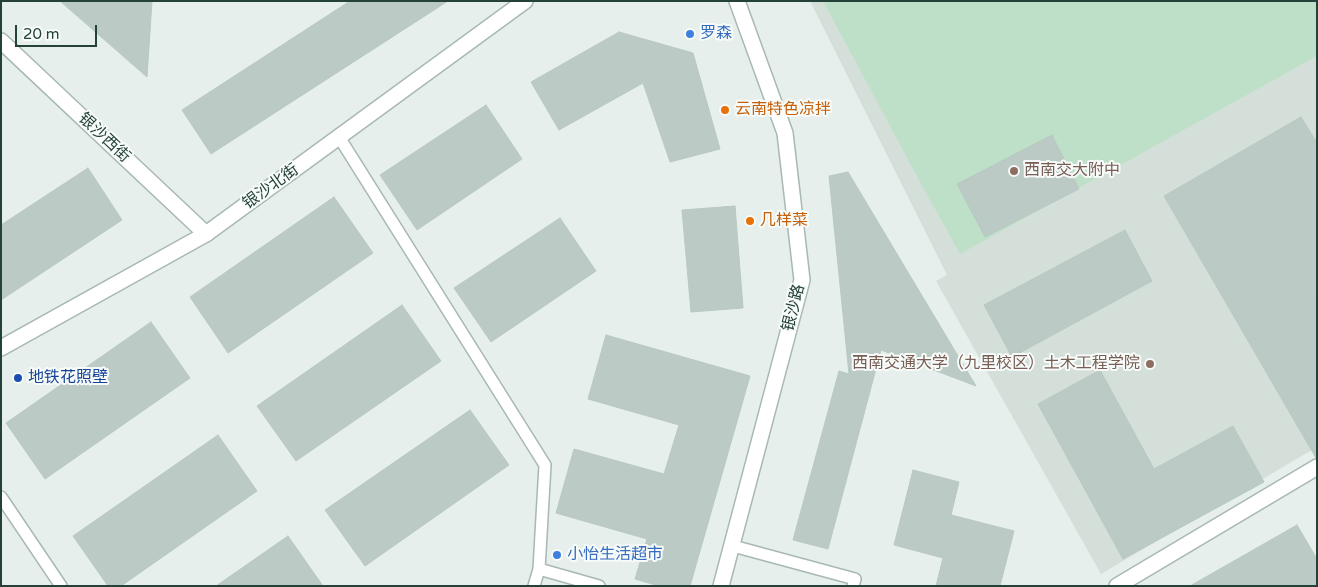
<!DOCTYPE html>
<meta charset="utf-8">
<style>
body{margin:0}
#map{position:relative;width:1318px;height:587px;overflow:hidden;background:#e6efeb;font-family:"Varela Round",sans-serif}
canvas{display:block}
.frame{position:absolute;inset:0;border:2px solid #24423a;pointer-events:none}
.scale{position:absolute;left:15px;top:25px;width:82px;height:22px;box-sizing:border-box;border:2px solid #24423a;border-top:0;padding-left:6px;font-size:15px;line-height:18px;white-space:nowrap;color:#24423a;-webkit-text-stroke:4px #f7fbf9;paint-order:stroke}
</style>
<div id="map">
<canvas width="1318" height="587"></canvas>
<div class="frame"></div>
<div class="scale">20 m</div>
</div>
<script>
const ctx = document.querySelector('canvas').getContext('2d');
ctx.lineJoin = 'round';
function paint(path, color) {
  ctx.fillStyle = color;
  ctx.fill(path, 'evenodd');
}
function shape(rows) {
  const path = new Path2D();
  for (const r of rows) {
    path.moveTo(r[0], r[1]);
    for (let i = 2; i < r.length; i += 2) path.lineTo(r[i], r[i + 1]);
  }
  return path;
}
function stroke(path, color, width, dash) {
  ctx.strokeStyle = color;
  ctx.lineWidth = width;
  ctx.lineCap = dash ? 'butt' : 'round';
  ctx.setLineDash(dash || []);
  ctx.stroke(path);
}
function drawText(font, color, halo, rows, align = 'center') {
  ctx.font = font + ' "Varela Round","Noto Sans SC",sans-serif';
  ctx.lineWidth = 4;
  ctx.setLineDash([]);
  ctx.textBaseline = 'middle';
  ctx.strokeStyle = halo;
  ctx.fillStyle = color;
  for (const [text, x, y, turn = 0] of rows) {
    ctx.save();
    ctx.translate(x, y);
    ctx.rotate((+turn || 0) * Math.PI / 180);
    ctx.textAlign = isNaN(turn) ? turn : align;
    if (halo) ctx.strokeText(text, 0, 0);
    ctx.fillText(text, 0, 0);
    ctx.restore();
  }
}
const built = shape([
 [810,1,1317,1,1317,447,1101,574,936,281,947,275]
]);
const green = shape([
 [823,1,1317,1,1317,56,960,254,919,180]
]);
const building = shape([
 [60,1,152,1,147,77,60,1],
 [350,1,448,1,211,154,182,110,350,1],
 [619,32,693,53,720,149,670,162,643,83,559,130,531,82,619,32],
 [486,105,522,159,417,230,380,175,486,105],
 [1301,117,1317,143,1316,458,1164,196,1301,117],
 [1052,135,1079,189,985,237,957,184,1052,135],
 [88,168,122,220,1,300,1,225,88,168],
 [848,172,976,386,881,350,828,549,793,540,839,371,849,374,829,176,848,172],
 [334,197,373,253,228,353,190,297,334,197],
 [735,206,743,308,691,312,682,210,735,206],
 [560,218,596,271,491,342,454,288,560,218],
 [1125,230,1152,281,1012,357,984,305,1125,230],
 [402,305,441,361,296,461,257,406,402,305],
 [151,322,190,378,45,479,6,423,151,322],
 [606,335,750,376,690,586,659,586,635,579,647,539,556,513,574,449,664,474,679,425,588,399,606,335],
 [1100,370,1154,469,1233,426,1264,482,1123,559,1038,404,1100,370],
 [470,410,509,465,365,566,325,510,470,410],
 [218,435,257,491,121,586,108,586,73,536,218,435],
 [913,470,959,482,951,515,1014,531,1000,586,936,586,943,558,894,545,913,470],
 [1297,525,1317,559,1317,586,1190,586,1297,525],
 [288,536,323,586,216,586,288,536]
]);
const service = shape([
 [339,137,545,465,539,569],
 [1,497,61,586],
 [733,546,855,579,853,586],
 [534,586,539,569,599,586]
]);
const minor = shape([
 [1,41,206,234],
 [721,586,802,280,785,133,737,1],
 [1117,586,1317,467]
]);
const tertiary = shape([
 [1,348,206,234,525,1]
]);
const markers = [
 [690,34,5,"#3f7fe0"],
 [725,110,5,"#e8710a"],
 [1014,171,5,"#8d6e63"],
 [750,221,5,"#e8710a"],
 [1150,364,5,"#8d6e63"],
 [18,378,5,"#1a4fb4"],
 [557,555,5,"#3f7fe0"]
];
const shopNames = [
 ["罗森",700,34],
 ["小怡生活超市",567,555]
];
const foodNames = [
 ["云南特色凉拌",735,110],
 ["几样菜",760,221]
];
const streetNames = [
 ["银沙西街",104,138,43],
 ["银沙北街",271,187,-36],
 ["银沙路",794,308,-76]
];
const educationNames = [
 ["西南交大附中",1024,171],
 ["西南交通大学（九里校区）土木工程学院",1140,364,"right"]
];
const transitNames = [
 ["地铁花照壁",28,378]
];
paint(built, '#d4dfda');
paint(green, '#bfe0c8');
paint(building, '#bbcac4');
stroke(building, '#b8c9c2', 1);
stroke(service, '#a8b8b2', 14);
stroke(minor, '#a8b8b2', 18);
stroke(tertiary, '#a8b8b2', 18);
stroke(service, '#fff', 11);
stroke(minor, '#fff', 15);
stroke(tertiary, '#fff', 15);
for (const [x, y, r, color] of markers) {
  const dot = new Path2D();
  dot.arc(x, y, r, 0, 2 * Math.PI);
  ctx.fillStyle = color;
  ctx.fill(dot);
  stroke(dot, '#f7fbf9', 2);
}
drawText('16px', '#366cbe', '#f7fbf9', shopNames, 'left');
drawText('16px', '#c56008', '#f7fbf9', foodNames, 'left');
drawText('16px', '#24423a', '#f7fbf9', streetNames);
drawText('16px', '#785e54', '#f7fbf9', educationNames, 'left');
drawText('16px', '#164399', '#f7fbf9', transitNames, 'left');
</script>
